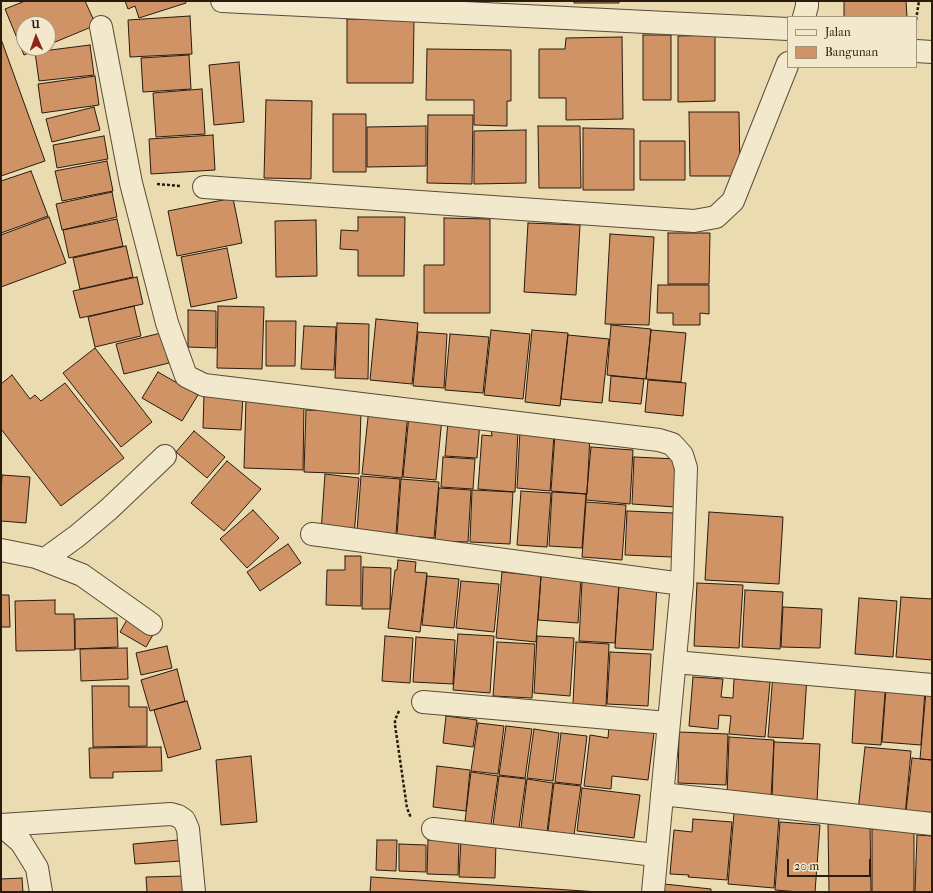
<!DOCTYPE html>
<style>
body{margin:0}
#map{position:relative;width:933px;height:893px;overflow:hidden;background:#ebdbb0;font-family:"IM FELL French Canon",serif}
canvas{display:block}
.frame{position:absolute;inset:0;border:2px solid #2a1b0f;pointer-events:none}
.legend{position:absolute;left:787px;top:16px;width:130px;height:52px;box-sizing:border-box;background:#f2e8cc;border:1px solid #a29680;margin:0;padding:5px 7px;list-style:none;font-size:12px;color:#2a1b0f}
.legend li{display:flex;align-items:center;gap:8px;height:20px}
.legend b{width:20px;border:1px solid #a29680}
.north{position:absolute;left:16px;top:16px;width:40px;height:40px;box-sizing:border-box;background:#f2e8cc;border:1px solid #a29680;border-radius:50%;rotate:358deg;font-size:11px;font-weight:700;line-height:16px;text-align:center;color:#2a1b0f}
.north::after{content:'';display:block;margin:auto;width:14px;height:18px;background:#8f2418;clip-path:polygon(50% 0,100% 100%,50% 72%,0 100%)}
.scale{position:absolute;left:787px;top:859px;width:84px;height:18px;box-sizing:border-box;border:2px solid #2a1b0f;border-top:0;padding-left:5px;font-size:12px;line-height:14px;white-space:nowrap;color:#2a1b0f;-webkit-text-stroke:3px #f2e8cc;paint-order:stroke}
</style>
<div id="map">
<canvas width="933" height="893"></canvas>
<div class="frame"></div>
<ul class="legend">
<li><b style="height:5px;background:#f2e8cc"></b>Jalan</li>
<li><b style="height:11px;background:#cf9366"></b>Bangunan</li>
</ul>
<div class="north">U</div>
<div class="scale">20 m</div>
</div>
<script>
const ctx = document.querySelector('canvas').getContext('2d');
ctx.lineJoin = 'round';
function paint(path, color) {
  ctx.fillStyle = color;
  ctx.fill(path, 'evenodd');
}
function shape(rows) {
  const path = new Path2D();
  for (const r of rows) {
    path.moveTo(r[0], r[1]);
    for (let i = 2; i < r.length; i += 2) path.lineTo(r[i], r[i + 1]);
  }
  return path;
}
function stroke(path, color, width, dash) {
  ctx.strokeStyle = color;
  ctx.lineWidth = width;
  ctx.lineCap = dash ? 'butt' : 'round';
  ctx.setLineDash(dash || []);
  ctx.stroke(path);
}
const building = shape([
 [25,1,85,1,96,25,48,45,48,24,24,24,24,48,41,48,24,55,5,9,25,1],
 [125,1,185,1,186,3,139,18,135,6,128,9,125,1],
 [574,1,619,1,619,3,574,3,574,1],
 [844,1,906,1,907,17,844,17,844,1],
 [190,16,192,54,130,57,128,20,190,16],
 [347,19,414,20,413,83,347,83,347,19],
 [643,35,671,35,671,100,643,100,643,35],
 [715,35,715,101,678,102,678,36,715,35],
 [622,37,623,119,566,120,566,98,539,98,539,49,565,49,566,38,622,37],
 [1,39,45,161,1,176,1,39],
 [90,45,94,75,39,81,35,52,90,45],
 [427,49,511,50,511,101,507,101,507,126,474,125,474,100,426,100,427,49],
 [189,55,191,89,143,92,141,58,189,55],
 [239,62,244,122,214,125,209,65,239,62],
 [95,76,99,105,42,113,38,84,95,76],
 [202,89,205,134,156,137,153,93,202,89],
 [266,100,312,101,311,179,264,178,266,100],
 [94,107,100,130,52,142,46,119,94,107],
 [689,112,739,112,740,176,690,176,689,112],
 [333,114,366,114,366,172,333,172,333,114],
 [428,115,473,115,472,184,427,183,428,115],
 [426,126,426,166,367,167,367,127,426,126],
 [538,126,580,126,581,188,539,188,538,126],
 [583,128,634,129,634,190,583,190,583,128],
 [526,130,526,183,474,184,474,131,526,130],
 [213,135,215,170,151,174,149,139,213,135],
 [104,136,108,159,57,168,53,145,104,136],
 [640,141,685,141,685,180,640,180,640,141],
 [107,161,113,191,62,201,55,171,107,161],
 [31,171,48,216,1,233,1,181,31,171],
 [112,192,117,217,62,230,56,204,112,192],
 [233,198,242,243,177,256,168,211,233,198],
 [49,217,66,263,1,287,1,235,49,217],
 [358,217,405,217,404,276,358,276,358,250,340,249,341,230,358,231,358,217],
 [444,218,490,219,490,313,424,313,424,265,444,265,444,218],
 [117,219,123,246,69,258,63,230,117,219],
 [316,220,317,276,276,277,275,221,316,220],
 [528,223,580,225,576,295,524,292,528,223],
 [668,233,710,233,709,284,668,284,668,233],
 [610,234,654,237,649,325,605,324,610,234],
 [126,246,133,277,80,289,73,258,126,246],
 [227,248,237,298,191,307,181,257,227,248],
 [137,277,143,304,80,318,73,291,137,277],
 [658,285,709,285,709,314,700,313,700,325,673,325,673,313,657,313,658,285],
 [134,306,141,336,95,347,88,317,134,306],
 [218,306,264,307,262,369,217,368,218,306],
 [188,310,216,311,216,348,188,347,188,310],
 [376,319,418,323,412,384,370,380,376,319],
 [266,321,296,321,295,366,266,366,266,321],
 [337,323,369,324,368,379,335,378,337,323],
 [611,325,651,329,646,379,607,375,611,325],
 [304,326,336,327,334,370,301,369,304,326],
 [491,330,530,334,523,399,484,395,491,330],
 [532,330,568,333,560,406,525,402,532,330],
 [651,330,686,333,681,382,646,379,651,330],
 [418,332,447,334,444,388,413,386,418,332],
 [161,333,169,363,124,374,116,344,161,333],
 [450,334,489,337,483,393,445,390,450,334],
 [568,335,609,339,602,403,561,399,568,335],
 [95,348,152,422,121,447,63,373,95,348],
 [158,372,198,395,182,421,142,398,158,372],
 [12,375,30,399,35,395,41,401,65,383,124,458,61,506,1,429,1,384,12,375],
 [611,376,644,379,641,404,609,401,611,376],
 [648,380,686,383,683,416,645,412,648,380],
 [204,394,243,396,241,430,203,428,204,394],
 [246,400,304,401,303,470,244,468,246,400],
 [369,408,408,412,402,478,362,474,369,408],
 [306,410,361,412,359,474,304,472,306,410],
 [409,415,442,418,436,480,403,477,409,415],
 [448,421,480,422,477,458,445,456,448,421],
 [491,429,518,431,515,492,478,489,482,435,492,436,491,429],
 [194,431,225,457,207,478,176,452,194,431],
 [520,431,554,434,550,491,517,488,520,431],
 [555,434,590,436,587,494,551,491,555,434],
 [591,447,633,450,630,504,586,500,591,447],
 [443,457,475,459,473,489,441,487,443,457],
 [634,457,677,459,675,507,632,504,634,457],
 [227,461,261,489,224,531,191,503,227,461],
 [325,474,359,478,354,535,321,532,325,474],
 [2,475,30,477,26,523,1,521,1,493,2,475],
 [361,476,400,479,396,534,357,531,361,476],
 [401,479,439,482,434,538,397,535,401,479],
 [439,488,471,490,468,542,435,541,439,488],
 [472,490,513,492,510,544,470,542,472,490],
 [521,491,551,493,547,547,517,545,521,491],
 [552,492,586,494,582,548,549,546,552,492],
 [586,502,626,505,622,560,582,557,586,502],
 [253,510,279,538,247,568,220,539,253,510],
 [627,511,674,513,672,557,625,555,627,511],
 [709,512,783,517,779,584,705,580,709,512],
 [288,544,301,563,260,591,247,572,288,544],
 [345,556,361,556,361,606,326,605,327,570,345,570,345,556],
 [398,560,416,562,415,572,427,573,420,632,388,628,395,570,397,570,398,560],
 [363,567,391,568,390,609,362,609,363,567],
 [502,572,541,576,536,642,496,638,502,572],
 [427,576,459,579,454,628,422,625,427,576],
 [541,576,581,579,578,623,538,620,541,576],
 [461,581,499,584,494,632,456,628,461,581],
 [582,582,619,584,615,643,579,641,582,582],
 [697,583,743,585,739,648,694,646,697,583],
 [619,584,657,585,653,650,615,648,619,584],
 [745,590,783,592,780,649,742,647,745,590],
 [1,595,9,595,10,627,1,627,1,595],
 [901,597,932,599,932,660,896,657,901,597],
 [859,598,897,601,893,657,855,654,859,598],
 [55,600,55,614,74,614,75,650,16,651,15,601,55,600],
 [783,607,822,609,820,648,781,647,783,607],
 [117,618,118,647,75,649,75,619,117,618],
 [128,618,154,633,146,647,120,632,128,618],
 [458,634,494,636,490,693,453,690,458,634],
 [385,636,413,638,410,683,382,681,385,636],
 [537,636,574,638,570,696,534,693,537,636],
 [416,637,455,640,453,684,413,682,416,637],
 [497,642,535,644,532,698,493,696,497,642],
 [576,642,609,644,606,706,573,704,576,642],
 [167,646,172,668,141,675,136,653,167,646],
 [127,648,128,679,81,681,80,649,127,648],
 [610,652,651,654,648,706,607,704,610,652],
 [177,669,185,701,150,711,141,680,177,669],
 [773,674,807,676,803,739,768,737,773,674],
 [693,677,723,679,721,697,733,698,734,679,770,682,765,737,729,734,731,716,719,715,718,729,689,726,693,677],
 [856,679,886,681,881,745,852,743,856,679],
 [92,686,129,686,129,707,147,707,147,746,93,747,92,686],
 [886,688,925,691,921,745,882,742,886,688],
 [926,691,932,692,932,760,920,759,926,691],
 [187,701,201,749,168,758,154,710,187,701],
 [446,716,477,720,473,747,443,743,446,716],
 [478,723,504,726,498,774,471,771,478,723],
 [506,726,532,729,525,778,499,775,506,726],
 [609,727,654,733,648,780,612,776,611,789,584,786,590,735,608,738,609,727],
 [534,729,559,733,553,781,527,778,534,729],
 [679,732,728,734,726,785,678,783,679,732],
 [561,733,587,736,581,785,555,782,561,733],
 [729,737,774,740,771,798,727,796,729,737],
 [774,742,820,744,817,802,772,800,774,742],
 [161,747,162,771,113,772,113,778,90,778,89,748,161,747],
 [865,747,911,751,905,816,858,811,865,747],
 [251,756,257,822,221,825,216,760,251,756],
 [912,758,932,760,932,814,906,811,912,758],
 [437,766,470,770,466,811,433,807,437,766],
 [471,772,498,776,491,825,465,821,471,772],
 [499,776,526,779,519,828,493,825,499,776],
 [527,779,553,783,547,832,521,828,527,779],
 [554,783,581,786,574,835,548,831,554,783],
 [582,788,640,795,634,838,577,831,582,788],
 [734,813,779,816,774,888,728,884,734,813],
 [693,819,732,822,727,880,688,877,689,875,670,874,674,830,692,832,693,819],
 [780,822,820,825,815,892,800,892,775,890,780,822],
 [870,823,871,892,829,892,828,824,870,823],
 [872,829,914,829,914,892,872,892,872,829],
 [917,835,932,836,932,892,915,892,917,835],
 [461,839,496,841,495,878,459,877,461,839],
 [179,840,181,861,135,864,133,844,179,840],
 [377,840,397,840,396,871,376,870,377,840],
 [428,840,459,841,458,875,427,874,428,840],
 [399,844,426,845,426,872,399,871,399,844],
 [186,876,187,892,147,892,146,877,186,876],
 [371,877,599,892,370,892,371,877],
 [22,878,23,892,1,892,1,879,22,878],
 [664,884,711,889,711,892,663,892,664,884]
]);
const path = shape([
 [916,20,919,1],
 [157,184,180,186],
 [399,711,395,720,395,725,407,808,411,818]
]);
const minor = shape([
 [222,1,788,29],
 [804,17,807,6,807,1],
 [101,27,131,183,167,323,186,376,204,385,659,440,672,444,682,455,686,468,682,584,653,892],
 [916,51,932,52],
 [204,187,694,221,716,217,733,201,788,63],
 [312,534,682,584],
 [1,550,36,557,82,575,151,624],
 [44,560,77,536,108,510,165,456],
 [675,662,932,685],
 [423,702,668,723],
 [662,794,932,824],
 [1,825,171,814,178,816,184,820,188,829,194,892],
 [1,825,21,842,37,868,41,892],
 [433,829,655,855]
]);
paint(building, '#cf9366');
stroke(building, '#2a1b0f', 1);
stroke(minor, '#5a4b37', 24);
stroke(path, '#2a1b0f', 2.5, [3, 2]);
stroke(minor, '#f2e8cc', 22);
</script>
